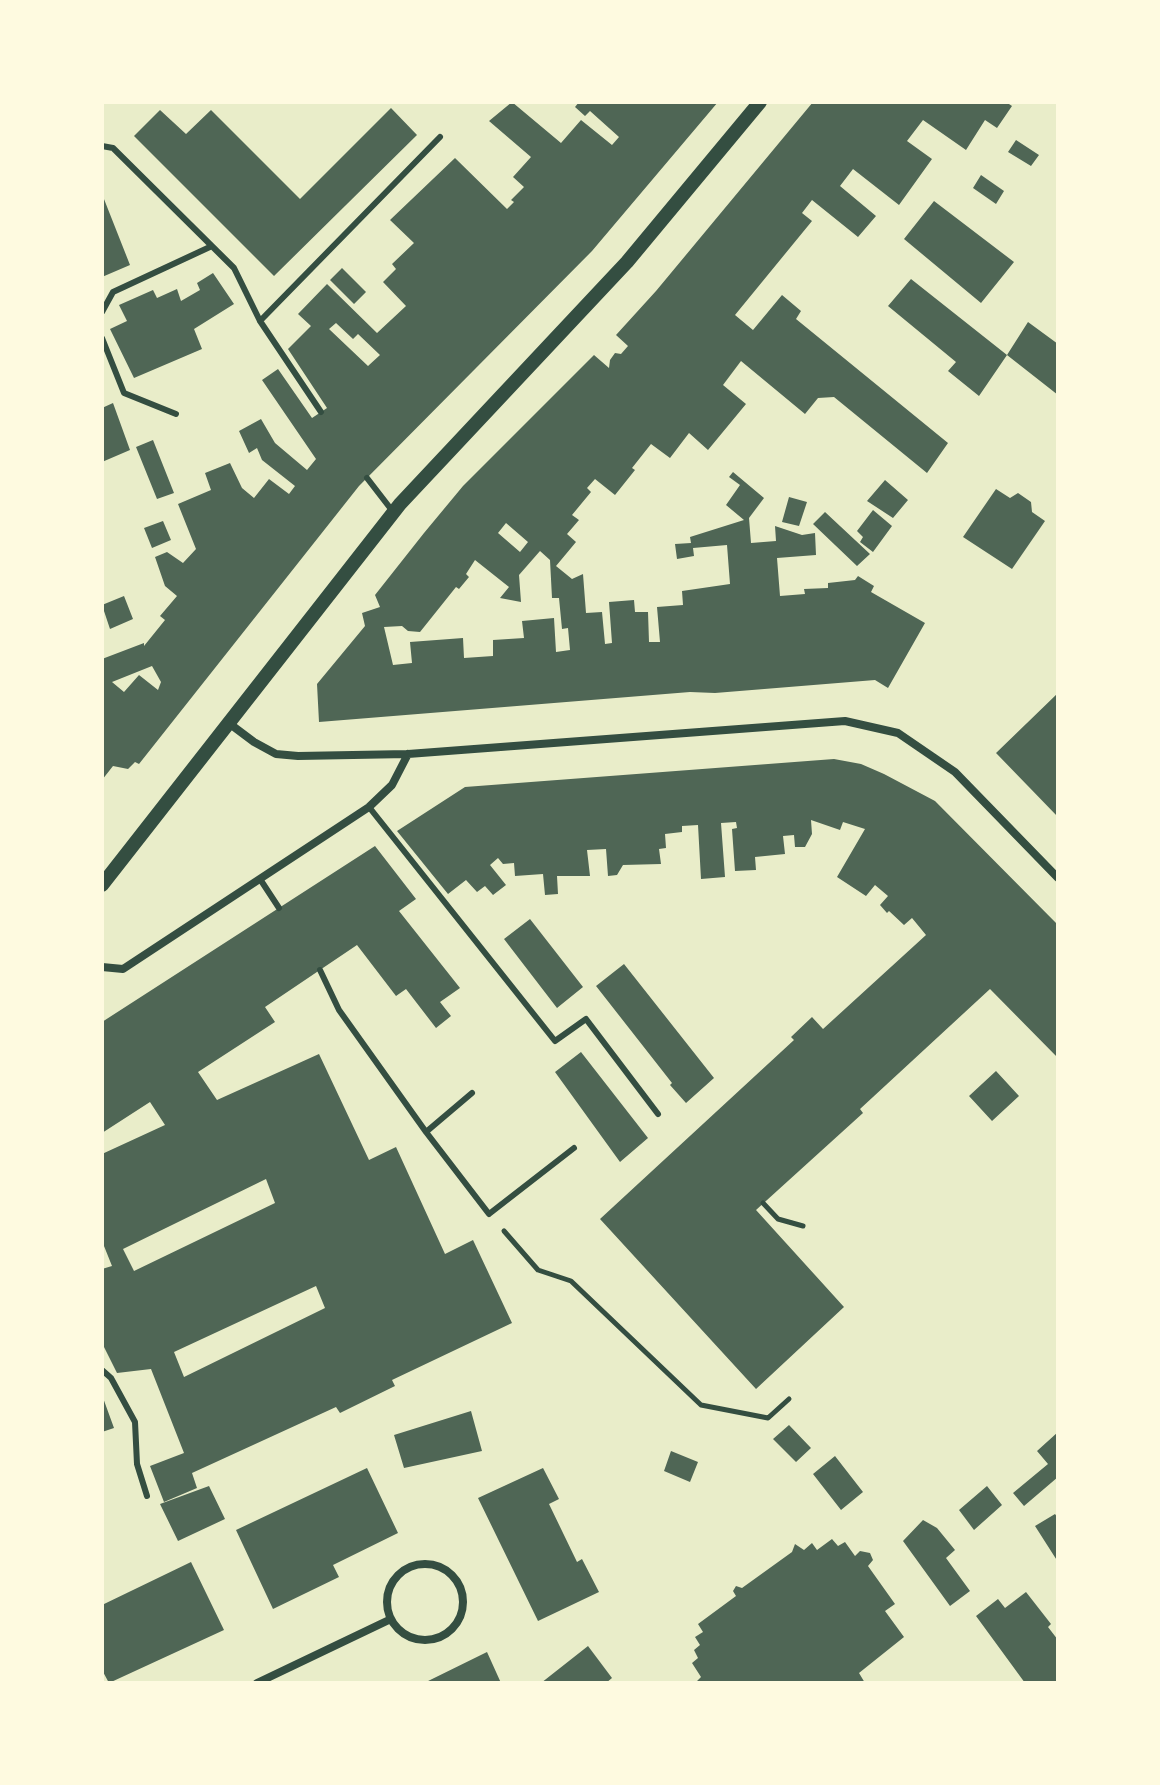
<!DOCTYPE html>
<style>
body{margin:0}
#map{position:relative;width:1160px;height:1785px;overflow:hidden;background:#e9edc9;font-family:"Exo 2",sans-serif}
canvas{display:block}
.frame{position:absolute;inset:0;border:104px solid #fefae0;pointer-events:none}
</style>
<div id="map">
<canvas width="1160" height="1785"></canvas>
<div class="frame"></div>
</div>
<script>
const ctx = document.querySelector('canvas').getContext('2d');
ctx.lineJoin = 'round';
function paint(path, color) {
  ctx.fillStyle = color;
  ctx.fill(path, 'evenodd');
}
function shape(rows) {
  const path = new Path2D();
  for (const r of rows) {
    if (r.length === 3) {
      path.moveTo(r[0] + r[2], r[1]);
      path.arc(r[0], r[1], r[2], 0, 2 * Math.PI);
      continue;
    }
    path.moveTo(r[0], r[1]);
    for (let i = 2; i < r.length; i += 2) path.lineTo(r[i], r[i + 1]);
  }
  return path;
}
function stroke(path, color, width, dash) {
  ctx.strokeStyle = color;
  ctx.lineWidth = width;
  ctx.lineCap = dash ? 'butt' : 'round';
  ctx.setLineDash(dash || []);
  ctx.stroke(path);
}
const building = shape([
 [512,102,561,143,581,120,612,145,619,137,590,111,585,116,575,107,579,102,592,104,594,102,718,102,592,251,359,486,139,764,135,762,128,769,113,766,102,780,102,659,144,643,144,646,165,620,160,616,177,596,165,586,155,557,167,552,183,563,196,549,178,504,211,490,205,473,230,463,242,488,254,498,269,479,289,494,295,486,262,460,257,448,249,453,239,431,261,419,275,443,307,470,316,459,262,380,278,369,312,418,327,408,288,349,311,326,298,314,327,284,377,333,406,306,383,282,396,269,392,264,414,243,390,220,455,158,507,209,514,202,511,200,524,187,513,177,531,157,489,121],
 [336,323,353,339,358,334,380,355,368,366,329,329],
 [152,666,161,682,158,690,139,675,124,692,112,682],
 [813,102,1006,102,1012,106,997,128,985,120,966,150,923,120,907,141,932,159,899,205,853,169,840,186,876,216,858,237,812,200,802,213,812,221,735,315,753,330,782,295,801,311,796,319,948,443,927,473,834,397,818,398,805,414,741,361,723,385,746,404,708,450,689,433,670,458,651,444,632,468,635,470,615,495,595,479,587,488,591,492,572,515,579,520,567,534,576,542,556,566,572,579,583,574,586,613,602,612,605,644,612,643,609,602,634,600,635,612,648,612,649,642,660,642,657,607,683,605,682,591,730,584,727,545,693,548,694,556,677,559,675,544,691,543,690,537,744,520,726,505,740,485,729,477,733,472,764,498,749,518,751,543,776,541,775,526,802,535,815,533,816,555,777,558,780,596,805,594,804,589,828,588,828,583,855,580,858,576,874,586,871,592,925,623,888,688,875,680,715,693,690,692,319,722,317,684,365,626,362,613,380,607,375,595,424,533,463,486,594,355,609,368,610,360,615,353,621,354,628,346,616,335,656,291],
 [506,523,528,542,520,552,498,533],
 [540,551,550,560,552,598,559,598,562,629,568,628,570,650,556,652,554,618,522,621,524,638,493,640,493,656,464,658,463,638,410,642,412,663,393,665,384,627,402,626,408,631,420,632,456,587,459,589,469,577,466,574,475,560,509,587,500,598,521,602,519,575],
 [391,108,417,135,274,276,134,136,160,110,186,134,211,110,300,199],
 [1016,140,1039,155,1031,166,1008,152],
 [981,175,1004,191,996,204,973,188],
 [102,194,130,265,102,277],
 [934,201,1014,262,981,303,904,239],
 [342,268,366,292,354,304,330,280],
 [213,273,234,304,194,329,202,349,134,378,110,329,127,321,119,305,153,290,157,298,177,289,181,301,200,290,197,283],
 [911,279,1007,355,979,396,948,371,956,362,888,306],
 [1028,322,1058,344,1058,395,1007,355],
 [113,403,130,450,102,462,102,408],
 [153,440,174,493,157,499,136,447],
 [885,480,908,500,893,518,867,501],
 [996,489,1010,498,1018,493,1031,502,1032,512,1045,521,1012,569,963,537],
 [789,497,807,502,799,526,782,522],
 [873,510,892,526,873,552,860,542,863,537,857,531],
 [825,512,870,554,857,566,813,524],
 [163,521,171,540,152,548,144,528],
 [124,596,133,619,110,629,102,605],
 [1058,693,1058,817,996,753],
 [834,759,861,764,884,774,935,801,1058,925,1058,1058,990,989,860,1109,863,1113,756,1210,844,1307,756,1389,600,1219,794,1040,791,1037,812,1017,823,1029,926,935,912,918,904,925,889,911,887,913,880,905,888,896,875,885,866,896,837,877,865,829,843,822,840,830,811,820,812,834,805,847,795,847,794,835,783,836,785,854,755,857,756,870,735,871,732,829,737,828,736,822,721,823,725,877,701,879,698,825,682,826,682,832,665,834,666,848,659,849,661,864,623,865,617,875,608,876,606,849,587,850,590,876,557,876,558,894,545,895,543,874,515,876,514,863,503,864,498,858,490,865,506,885,493,895,485,886,477,892,466,880,448,894,397,831,465,787],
 [375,846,416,899,399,911,460,988,440,1002,451,1016,436,1028,406,989,396,996,357,945,265,1007,275,1022,198,1072,217,1100,319,1054,369,1160,396,1147,445,1254,473,1240,512,1323,392,1380,395,1386,340,1413,336,1407,192,1473,197,1488,164,1502,150,1466,184,1453,151,1369,117,1373,102,1343,102,1269,112,1266,102,1241,102,1154,165,1125,150,1102,102,1133,102,1022],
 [266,1179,275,1203,134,1271,123,1249],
 [316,1286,325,1308,184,1377,174,1352],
 [530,919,583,987,557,1008,504,939],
 [624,964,714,1078,686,1103,670,1085,672,1083,596,986],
 [581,1052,648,1138,620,1162,555,1072],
 [996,1071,1019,1096,992,1121,969,1096],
 [102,1395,114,1428,102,1432],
 [471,1411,482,1451,404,1468,394,1435],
 [789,1425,811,1448,796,1462,773,1439],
 [1058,1432,1058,1477,1024,1506,1013,1493,1048,1464,1037,1451],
 [671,1451,698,1462,690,1482,664,1471],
 [835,1456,863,1492,841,1510,813,1474],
 [367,1468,398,1533,333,1565,339,1577,273,1609,236,1530],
 [543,1468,559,1499,549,1504,577,1562,582,1559,599,1592,538,1621,478,1498],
 [209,1486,225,1519,178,1541,160,1504],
 [987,1486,1002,1505,974,1530,959,1510],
 [1055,1514,1058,1518,1058,1562,1035,1526],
 [923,1520,937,1528,955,1550,946,1558,970,1591,950,1606,903,1541],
 [832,1539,838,1546,845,1542,855,1556,860,1551,870,1553,873,1560,868,1566,895,1604,885,1611,904,1637,859,1673,865,1683,695,1683,701,1677,692,1663,698,1658,694,1650,700,1645,695,1637,703,1632,698,1624,736,1596,733,1591,736,1586,742,1588,792,1552,795,1544,804,1550,812,1543,817,1550],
 [191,1562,224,1630,109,1683,102,1670,102,1605],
 [1026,1592,1051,1624,1048,1627,1058,1640,1058,1683,1025,1683,976,1616,998,1599,1005,1608],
 [588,1646,612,1678,606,1683,541,1683],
 [487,1652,501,1683,424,1683]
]);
const path = shape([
 [763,1203,778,1219,803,1226],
 [504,1231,538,1270,571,1281,701,1405,768,1418,789,1399]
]);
const service = shape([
 [102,146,113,148,234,268,260,321,321,412],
 [102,312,113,292,212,246],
 [260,321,440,137],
 [102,338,124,393,176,414],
 [367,478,394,513],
 [369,807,555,1041,586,1019,658,1114],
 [260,879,279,908],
 [320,970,339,1010,426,1132,489,1214,574,1148],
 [426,1132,472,1093],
 [102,1370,111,1378,135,1422,137,1464,147,1496]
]);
const minor = shape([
 [230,724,254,742,276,754,298,756,408,754,845,721,898,733,955,772,1058,878],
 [102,967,123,969,369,807,392,785,408,754],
 [425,1602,38],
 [257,1683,391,1619]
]);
const tertiary = shape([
 [102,885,400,504,627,262,760,102]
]);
paint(building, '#4f6655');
stroke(path, '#344e41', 5);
stroke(service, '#344e41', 6);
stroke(minor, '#344e41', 8);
stroke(tertiary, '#344e41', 14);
</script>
